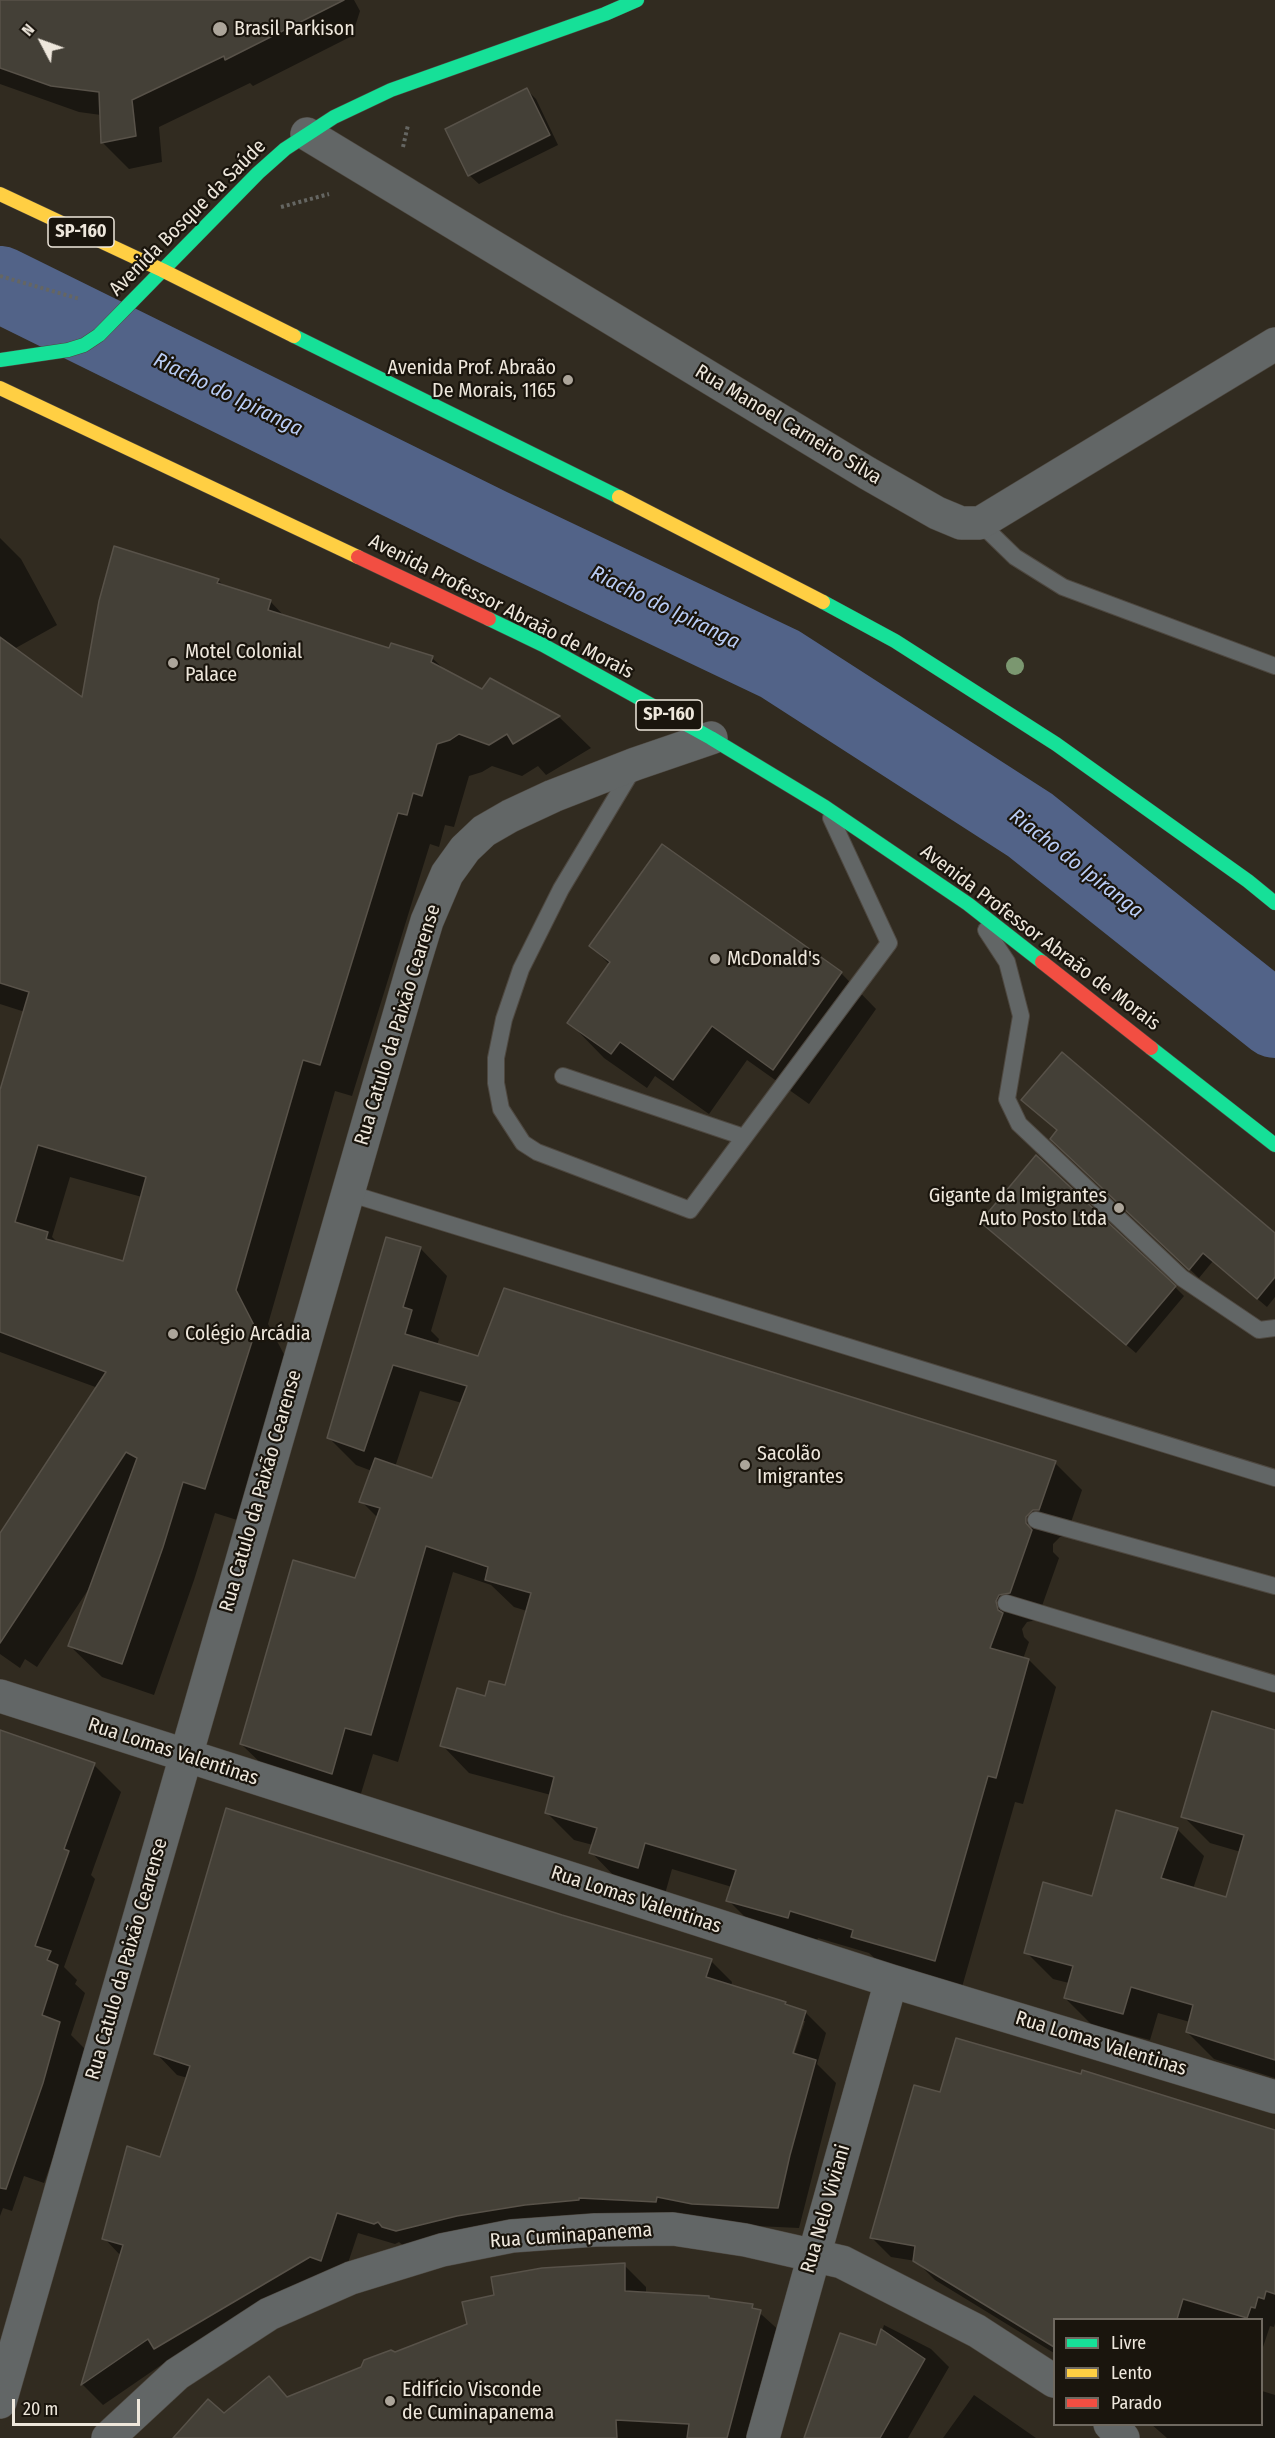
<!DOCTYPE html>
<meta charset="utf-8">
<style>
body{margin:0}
#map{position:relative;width:1275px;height:2438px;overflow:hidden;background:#312b20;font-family:"Fira Sans Condensed",sans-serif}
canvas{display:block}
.legend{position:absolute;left:1053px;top:2318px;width:210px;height:108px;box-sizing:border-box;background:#1a150d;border:2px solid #6f6960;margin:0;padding:8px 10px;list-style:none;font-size:18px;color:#eee7dc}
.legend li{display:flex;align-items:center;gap:12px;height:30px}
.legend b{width:30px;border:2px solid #6f6960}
.north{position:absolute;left:12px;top:12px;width:60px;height:60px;-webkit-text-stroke:4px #1a150d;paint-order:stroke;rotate:311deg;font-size:16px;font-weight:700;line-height:24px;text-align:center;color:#eee7dc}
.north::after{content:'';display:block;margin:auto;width:21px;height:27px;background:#eee7dc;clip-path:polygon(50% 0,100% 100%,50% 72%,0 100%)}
.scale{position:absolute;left:12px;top:2399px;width:128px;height:27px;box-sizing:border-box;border:3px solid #eee7dc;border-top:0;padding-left:8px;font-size:18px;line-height:21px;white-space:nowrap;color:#eee7dc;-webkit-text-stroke:4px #1a150d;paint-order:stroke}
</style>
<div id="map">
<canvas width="1275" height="2438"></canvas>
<ul class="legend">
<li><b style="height:8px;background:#16e098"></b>Livre</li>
<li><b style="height:8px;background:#ffcf43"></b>Lento</li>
<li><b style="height:8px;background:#f24e42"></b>Parado</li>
</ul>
<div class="north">N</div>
<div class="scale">20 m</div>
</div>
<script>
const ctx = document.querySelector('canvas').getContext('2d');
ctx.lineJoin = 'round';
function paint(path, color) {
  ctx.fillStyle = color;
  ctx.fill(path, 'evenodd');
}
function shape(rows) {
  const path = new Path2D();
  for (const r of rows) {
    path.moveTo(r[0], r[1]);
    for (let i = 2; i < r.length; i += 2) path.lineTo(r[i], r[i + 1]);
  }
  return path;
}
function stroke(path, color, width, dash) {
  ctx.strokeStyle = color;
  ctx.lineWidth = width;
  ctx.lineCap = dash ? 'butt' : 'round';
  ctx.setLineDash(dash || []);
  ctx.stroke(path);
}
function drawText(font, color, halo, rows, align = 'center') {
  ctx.font = font + ' "Fira Sans Condensed",sans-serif';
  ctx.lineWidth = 4.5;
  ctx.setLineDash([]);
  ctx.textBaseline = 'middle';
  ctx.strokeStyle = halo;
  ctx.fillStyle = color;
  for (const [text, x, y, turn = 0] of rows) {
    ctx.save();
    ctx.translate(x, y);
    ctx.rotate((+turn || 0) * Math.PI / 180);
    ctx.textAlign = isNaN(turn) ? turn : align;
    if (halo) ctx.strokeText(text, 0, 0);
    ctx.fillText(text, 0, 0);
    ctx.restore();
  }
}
const shadow = shape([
 [0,0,354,0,360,11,352,36,253,86,250,83,159,127,162,162,129,169,102,142,101,115,79,112,0,84],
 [527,90,536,99,558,145,479,184,469,175],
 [0,538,21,559,57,625,14,649,84,699,218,580,224,586,270,601,286,618,390,650,432,658,447,672,483,691,490,680,559,717,591,748,546,775,538,766,522,776,492,766,482,772,469,776,454,827,445,825,439,847,430,844,352,1096,335,1091,268,1324,288,1362,237,1520,215,1513,194,1580,154,1695,102,1677,69,1645,90,1587,37,1667,25,1659,20,1668,0,1654,0,1535,98,1388,0,1352,0,1097,25,1012,0,1004],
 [70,1177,142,1197,124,1263,59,1244,52,1237],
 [662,846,841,973,876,1009,809,1104,747,1060,709,1114,655,1076,647,1088,604,1058,569,1022,610,965,591,946],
 [1023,1100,1275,1235,1275,1297,1267,1307,1213,1261,1199,1278,1061,1148,1058,1131],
 [991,1231,1175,1287,1184,1296,1136,1353],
 [420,1248,447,1276,431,1331,439,1339,437,1345,479,1358,1055,1463,1082,1490,1066,1537,1060,1537,1053,1544,1053,1552,1059,1558,1037,1620,1027,1622,1022,1629,1024,1637,1029,1642,1023,1659,1029,1660,1056,1687,1023,1804,1015,1802,962,1987,880,1963,869,1953,818,1938,815,1945,755,1927,728,1900,732,1887,672,1869,665,1894,618,1880,591,1852,593,1845,574,1840,547,1813,551,1795,469,1773,442,1745,486,1698,506,1687,527,1611,514,1607,491,1585,453,1572,398,1762,373,1754,359,1800,269,1771,241,1744,356,1580,378,1518,361,1501,372,1471,356,1465,329,1438],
 [420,1391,462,1403,432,1480,395,1467],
 [0,1731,94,1765,121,1792,91,1875,95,1879,64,1967,77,1980,75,1984,85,1993,71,2035,86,2050,70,2110,44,2183,24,2176,12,2211,3,2208,0,2216],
 [1275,1732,1275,2078,1214,2059,1187,2032,1190,2022,1158,2013,1150,2040,1092,2025,1065,1998,1069,1983,1053,1979,1026,1952,1177,1829,1204,1856,1193,1889,1227,1899,1241,1852,1210,1843,1183,1816],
 [561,1916,711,1961,732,1982,731,1986,785,2003,805,2012,826,2033,817,2064,836,2083,799,2228,714,2224,405,2247,399,2242,395,2244,358,2233,342,2281,167,2361,103,2405,82,2384,121,2256,104,2238,161,2159,188,2078,177,2075,156,2053],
 [802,2021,805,2021,792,2061,789,2060],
 [941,2094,1275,2131,1275,2323,1274,2327,1270,2326,1262,2350,1262,2320,1054,2320,1054,2353,935,2280,916,2261,891,2257,871,2237],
 [624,2265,646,2287,646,2294,709,2297,712,2300,752,2306,783,2334,754,2438,175,2438,224,2415,269,2378,289,2398,395,2354],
 [884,2325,931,2349,949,2367,908,2438,809,2438,877,2347],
 [1262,2391,1275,2395,1275,2438,1167,2438,1151,2424,1262,2424],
 [974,2395,1036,2438,943,2438]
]);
const river = shape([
 [0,284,490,526,780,664,1030,825,1275,1020]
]);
const building = shape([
 [0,0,344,0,225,60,224,56,132,100,136,136,101,143,99,92,51,86,0,68,0,0],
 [527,88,550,135,468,176,445,129,527,88],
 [114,546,219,579,217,583,271,600,268,610,389,648,391,643,433,656,431,662,482,689,490,678,560,716,513,744,507,734,489,745,459,734,450,740,437,744,422,796,413,793,407,815,398,813,320,1065,303,1060,236,1290,256,1329,205,1489,183,1482,163,1547,122,1664,68,1646,137,1458,126,1452,0,1643,0,1533,106,1372,0,1332,0,1090,29,992,0,983,0,637,82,697,99,601,114,546],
 [38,1145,146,1177,123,1261,46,1239,48,1232,15,1222,38,1145],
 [662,844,842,972,773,1070,712,1026,673,1080,620,1042,611,1054,567,1023,610,962,589,946,662,844],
 [1062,1052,1275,1233,1275,1277,1257,1299,1203,1253,1189,1270,1050,1139,1057,1130,1021,1100,1062,1052],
 [1036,1155,1176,1286,1126,1345,980,1222,1036,1155],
 [386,1237,421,1247,403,1307,412,1310,405,1334,478,1356,504,1288,1056,1461,1039,1510,1033,1510,1026,1517,1026,1523,1032,1530,1010,1593,999,1595,996,1601,998,1610,1003,1613,990,1648,1029,1659,996,1778,988,1776,935,1961,851,1937,853,1930,790,1911,788,1918,726,1901,736,1870,645,1843,638,1868,589,1853,597,1828,545,1813,554,1777,440,1746,457,1688,485,1696,489,1681,505,1685,531,1593,485,1580,488,1567,426,1546,371,1735,345,1728,332,1774,240,1744,293,1560,355,1578,380,1508,359,1502,375,1458,432,1478,467,1386,393,1365,364,1451,327,1438,386,1237],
 [1212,1711,1275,1730,1275,2060,1186,2032,1193,2005,1131,1987,1123,2014,1064,1998,1073,1966,1024,1953,1043,1882,1092,1896,1116,1810,1178,1828,1161,1878,1226,1897,1244,1835,1181,1817,1212,1711],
 [0,1730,95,1763,64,1849,69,1851,35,1946,51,1951,47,1960,58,1965,42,2015,60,2022,43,2083,6,2189,0,2188,0,1730],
 [226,1808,562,1915,712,1959,706,1977,786,2002,785,2004,806,2011,793,2053,816,2060,790,2155,778,2208,692,2204,657,2197,656,2202,579,2198,579,2200,525,2205,457,2216,396,2231,382,2227,378,2222,374,2224,337,2213,321,2261,310,2257,154,2349,148,2339,81,2385,123,2245,102,2239,127,2146,160,2157,190,2066,154,2054,226,1808],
 [956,2038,1081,2074,1082,2070,1275,2130,1275,2294,1266,2291,1264,2299,1258,2297,1255,2308,1251,2307,1247,2318,1183,2299,1177,2319,1054,2319,1054,2347,913,2261,915,2246,870,2238,914,2085,940,2092,956,2038],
 [625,2263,625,2291,709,2296,709,2298,753,2304,752,2308,761,2310,727,2438,687,2438,689,2424,616,2420,617,2438,173,2438,208,2399,224,2413,269,2376,287,2397,361,2367,364,2360,391,2350,395,2352,467,2324,462,2302,494,2295,491,2277,542,2268,625,2263],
 [881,2329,925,2359,880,2438,804,2438,840,2333,876,2345,881,2329]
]);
const path = shape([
 [403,147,408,125],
 [281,207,329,194],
 [0,276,80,299]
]);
const lane = shape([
 [980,523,1015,557,1063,587,1275,666],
 [633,769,561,889,521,969,504,1019,496,1058,496,1083,501,1109,523,1143,537,1152,690,1210,889,943,831,818],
 [986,930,1007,962,1021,1016,1007,1099,1019,1124,1182,1278,1259,1330,1275,1328],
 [563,1076,744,1137],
 [348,1193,1275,1478],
 [1036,1520,1275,1586],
 [1006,1603,1275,1684]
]);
const street = shape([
 [307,134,867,473,937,513,961,523,980,523,1275,344],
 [0,1696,891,1981,1275,2097],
 [0,2402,413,967,427,921,447,874,465,849,484,831,510,816,553,796,635,764,711,738],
 [1110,2424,1123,2438],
 [108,2438,177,2374,269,2314,351,2278,442,2250,512,2236,595,2230,673,2229,745,2240,842,2262,977,2331,1054,2381],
 [763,2438,891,1981]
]);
const fast = shape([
 [294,336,619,497],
 [0,360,68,350,84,345,99,335,258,173,285,149,334,117,391,90,605,14,637,0],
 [823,602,895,641,1056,744,1248,881,1275,903],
 [489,619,543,645,711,738,825,807,968,904,1042,962],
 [1151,1048,1275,1145]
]);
const slow = shape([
 [0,194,162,270,294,336],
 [0,388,358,557],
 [619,497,823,602]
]);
const jam = shape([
 [358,557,489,619],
 [1042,962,1151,1048]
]);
const trees = [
 [1015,666]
];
const markers = [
 [220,29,8,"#aca59a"],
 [568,380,6,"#aca59a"],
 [173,663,6,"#aca59a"],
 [715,959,6,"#aca59a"],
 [1119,1208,6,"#aca59a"],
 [173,1334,6,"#aca59a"],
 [745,1465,6,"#aca59a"],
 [390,2401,6,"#aca59a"]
];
const shields = [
 [81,232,66],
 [669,715,66]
];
const shieldNames = [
 ["SP-160",81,232],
 ["SP-160",669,715]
];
const poiNames = [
 ["Brasil Parkison",234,29],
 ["Avenida Prof. Abraão",556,368,"right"],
 ["De Morais, 1165",556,391,"right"],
 ["Motel Colonial",185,652],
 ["Palace",185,675],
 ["McDonald's",727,959],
 ["Gigante da Imigrantes",1107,1196,"right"],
 ["Auto Posto Ltda",1107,1219,"right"],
 ["Colégio Arcádia",185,1334],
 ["Sacolão",757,1454],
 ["Imigrantes",757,1477],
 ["Edifício Visconde",402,2390],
 ["de Cuminapanema",402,2413]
];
const streetNames = [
 ["Avenida Bosque da Saúde",188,218,-45],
 ["Rua Manoel Carneiro Silva",788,425,31],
 ["Avenida Professor Abraão de Morais",501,607,27],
 ["Avenida Professor Abraão de Morais",1040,938,37],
 ["Rua Catulo da Paixão Cearense",398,1025,-73],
 ["Rua Catulo da Paixão Cearense",261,1491,-74],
 ["Rua Lomas Valentinas",173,1752,18],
 ["Rua Lomas Valentinas",636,1900,18],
 ["Rua Catulo da Paixão Cearense",127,1959,-74],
 ["Rua Lomas Valentinas",1101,2044,17],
 ["Rua Nelo Viviani",826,2209,-74],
 ["Rua Cuminapanema",571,2236,-4]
];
const waterNames = [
 ["Riacho do Ipiranga",228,395,26],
 ["Riacho do Ipiranga",665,608,26],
 ["Riacho do Ipiranga",1076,864,38]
];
paint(shadow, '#0007');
stroke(river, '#526388', 76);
paint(building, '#444037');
stroke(building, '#585249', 1.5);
stroke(lane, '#4e4840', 18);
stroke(street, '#4e4840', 34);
stroke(fast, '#4e4840', 15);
stroke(slow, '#4e4840', 15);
stroke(jam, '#4e4840', 15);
stroke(path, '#656662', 4, [3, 3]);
stroke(lane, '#626666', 16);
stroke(street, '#626666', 33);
stroke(fast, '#16e098', 14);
stroke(slow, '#ffcf43', 14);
stroke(jam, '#f24e42', 14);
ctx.fillStyle = '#7b9770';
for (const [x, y] of trees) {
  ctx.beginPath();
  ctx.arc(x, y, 9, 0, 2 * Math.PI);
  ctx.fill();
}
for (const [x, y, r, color] of markers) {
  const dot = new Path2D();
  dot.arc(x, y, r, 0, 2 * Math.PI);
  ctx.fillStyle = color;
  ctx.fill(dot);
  stroke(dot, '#1a150d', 2);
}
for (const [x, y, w] of shields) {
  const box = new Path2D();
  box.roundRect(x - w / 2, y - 15, w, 30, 4.5);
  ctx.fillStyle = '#1a150d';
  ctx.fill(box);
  stroke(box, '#eee7dc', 1.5);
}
drawText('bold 18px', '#eee7dc', null, shieldNames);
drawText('20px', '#eee7dc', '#1a150d', poiNames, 'left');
drawText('20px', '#eee7dc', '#1a150d', streetNames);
drawText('italic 21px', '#b9ccf5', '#1a150d', waterNames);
</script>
